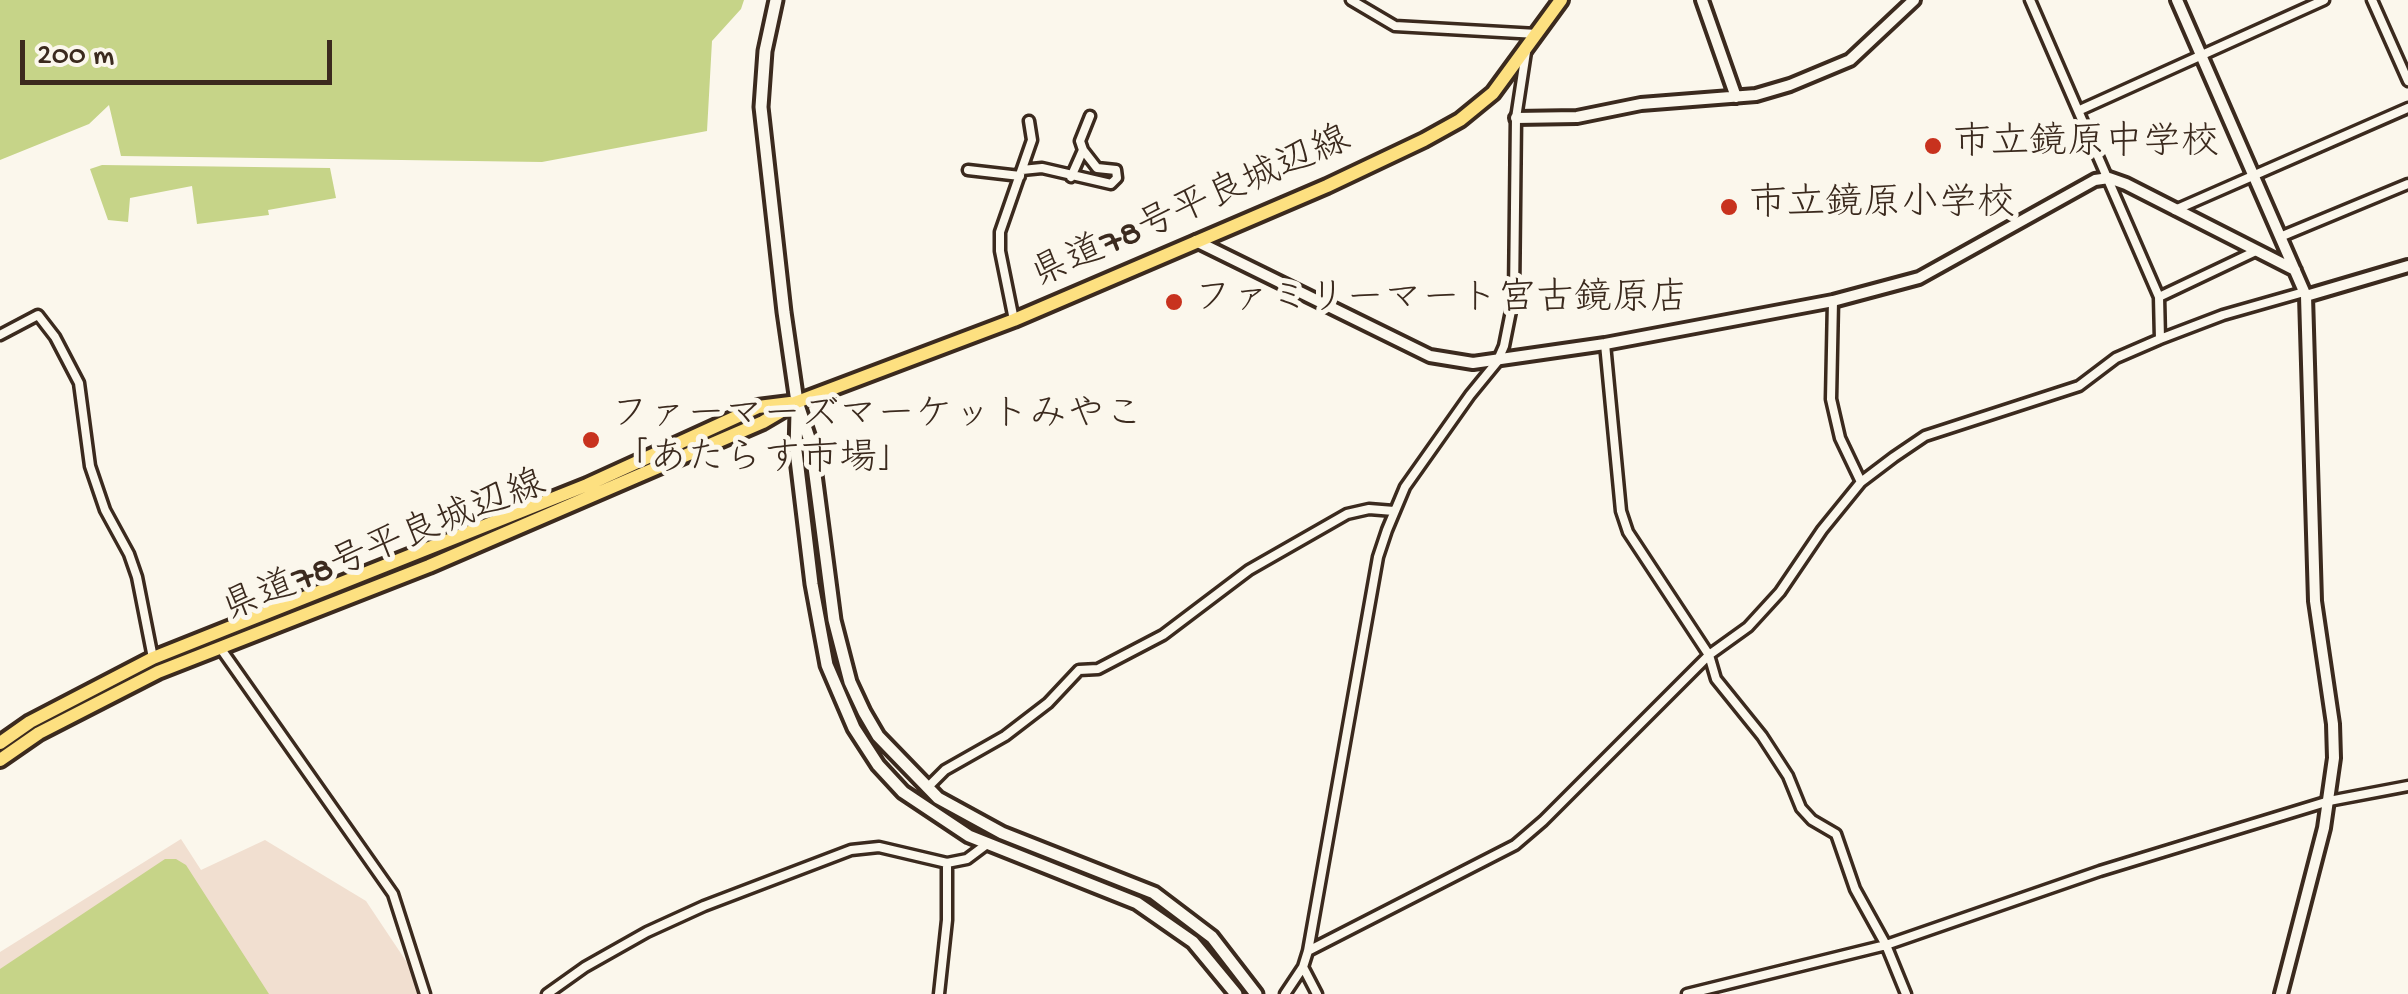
<!DOCTYPE html>
<meta charset="utf-8">
<style>
body{margin:0}
#map{position:relative;width:2408px;height:994px;overflow:hidden;background:#fbf7ec;font-family:"Gochi Hand",sans-serif}
canvas{display:block}
.scale{position:absolute;left:20px;top:40px;width:312px;height:45px;box-sizing:border-box;border:5px solid #3b2a1e;border-top:0;padding-left:12px;font-size:30px;line-height:35px;white-space:nowrap;color:#3b2a1e;-webkit-text-stroke:8px #fbf7ec;paint-order:stroke}
</style>
<div id="map">
<canvas width="2408" height="994"></canvas>
<div class="scale">200 m</div>
</div>
<script>
const ctx = document.querySelector('canvas').getContext('2d');
ctx.lineJoin = 'round';
function paint(path, color) {
  ctx.fillStyle = color;
  ctx.fill(path, 'evenodd');
}
function shape(rows) {
  const path = new Path2D();
  for (const r of rows) {
    path.moveTo(r[0], r[1]);
    for (let i = 2; i < r.length; i += 2) path.lineTo(r[i], r[i + 1]);
  }
  return path;
}
function stroke(path, color, width, dash) {
  ctx.strokeStyle = color;
  ctx.lineWidth = width;
  ctx.lineCap = dash ? 'butt' : 'round';
  ctx.setLineDash(dash || []);
  ctx.stroke(path);
}
function drawText(font, color, halo, rows, align = 'center') {
  ctx.font = font + ' "Gochi Hand","Klee One",sans-serif';
  ctx.lineWidth = 10;
  ctx.setLineDash([]);
  ctx.textBaseline = 'middle';
  ctx.strokeStyle = halo;
  ctx.fillStyle = color;
  for (const [text, x, y, turn = 0] of rows) {
    ctx.save();
    ctx.translate(x, y);
    ctx.rotate((+turn || 0) * Math.PI / 180);
    ctx.textAlign = isNaN(turn) ? turn : align;
    if (halo) ctx.strokeText(text, 0, 0);
    ctx.fillText(text, 0, 0);
    ctx.restore();
  }
}
const built = shape([
 [181,839,201,870,265,840,366,901,408,964,418,994,0,994,0,952]
]);
const green = shape([
 [0,0,744,0,741,9,712,41,707,131,542,162,121,156,109,105,89,124,0,160],
 [102,165,330,168,336,198,268,210,269,215,197,224,192,186,130,198,128,222,108,220,90,169],
 [165,859,176,859,186,865,269,994,0,994,0,969]
]);
const minor = shape([
 [1351,0,1395,26,1537,34],
 [2030,0,2159,297,2160,339],
 [2372,0,2408,81],
 [2080,110,2324,0],
 [968,170,1020,176],
 [1022,170,1042,168,1111,184,1117,178,1116,170,1097,168,1083,150,1080,141,1090,116],
 [1071,177,1083,150],
 [2175,210,2408,108],
 [2280,237,2408,184],
 [2159,297,2256,251],
 [1833,301,1831,399,1840,438,1861,482],
 [1014,320,1000,251,1000,232,1032,140,1029,121],
 [0,335,38,315,55,337,79,383,90,466,105,510,129,554,137,577,153,658],
 [1605,344,1621,511,1628,532,1709,655,1716,679,1762,736,1788,776,1801,808,1812,820,1836,834,1855,889,1886,945,1906,994],
 [221,649,393,894,425,994],
 [927,788,945,770,1005,736,1048,703,1079,670,1098,669,1163,635,1249,570,1347,514,1369,509,1394,511],
 [1308,951,1515,845,1543,821,1709,655,1748,627,1780,592,1822,530,1861,482,1894,457,1925,436,2079,386,2116,358,2160,339,2223,315,2304,292],
 [1303,967,1317,994],
 [547,994,585,967,647,932,704,906,851,850,879,847,947,863,967,859,987,844],
 [939,994,947,920,947,863],
 [1285,994,1303,967,1308,951,1378,557,1387,530,1405,487,1470,395,1497,362,1504,346,1514,296,1516,118,1526,52],
 [1687,994,1886,945,2100,871,2329,801,2408,786]
]);
const tertiary = shape([
 [1702,0,1736,97],
 [2177,0,2306,296,2315,601,2333,724,2334,758,2324,828,2281,994],
 [1516,118,1577,117,1641,104,1756,95,1790,85,1850,60,1914,0],
 [1196,241,1430,356,1473,363,1605,344,1833,301,1919,278,2095,180,2109,178,2126,184,2295,270],
 [2306,296,2408,266]
]);
const secondary = shape([
 [776,0,765,51,761,107,784,312,797,402,811,444,834,620,850,682,864,712,878,736,938,798,1002,833,1154,893,1212,937,1256,994],
 [797,412,796,451,812,584,827,665,854,728,878,765,903,792,969,836,1137,903,1193,942,1236,994]
]);
const primary = shape([
 [0,743,30,722,153,658,587,485,758,407,790,403],
 [0,760,39,733,158,672,429,566,763,422,797,402,1014,320,1327,186,1424,140,1460,120,1493,93,1561,0]
]);
const markers = [
 [1933,146,10,"#c8321e"],
 [1729,207,10,"#c8321e"],
 [1174,302,10,"#c8321e"],
 [591,440,10,"#c8321e"]
];
const poiNames = [
 ["市立鏡原中学校",1953,146],
 ["市立鏡原小学校",1749,207],
 ["ファミリーマート宮古鏡原店",1194,302],
 ["ファーマーズマーケットみやこ",611,418],
 ["「あたらす市場」",611,462]
];
const streetNames = [
 ["県道78号平良城辺線",1192,210,-24],
 ["県道78号平良城辺線",385,549,-22]
];
paint(built, '#f1dfd0');
paint(green, '#c6d488');
stroke(minor, '#3b2a1e', 15);
stroke(tertiary, '#3b2a1e', 18);
stroke(secondary, '#3b2a1e', 19);
stroke(primary, '#3b2a1e', 20);
stroke(minor, '#fbf7ec', 8);
stroke(tertiary, '#fbf7ec', 10);
stroke(secondary, '#fbf7ec', 11);
stroke(primary, '#fde080', 12);
for (const [x, y, r, color] of markers) {
  const dot = new Path2D();
  dot.arc(x, y, r, 0, 2 * Math.PI);
  ctx.fillStyle = color;
  ctx.fill(dot);
  stroke(dot, '#fbf7ec', 4);
}
drawText('38px', '#3b2a1e', '#fbf7ec', poiNames, 'left');
drawText('38px', '#3b2a1e', '#fbf7ec', streetNames);
</script>
